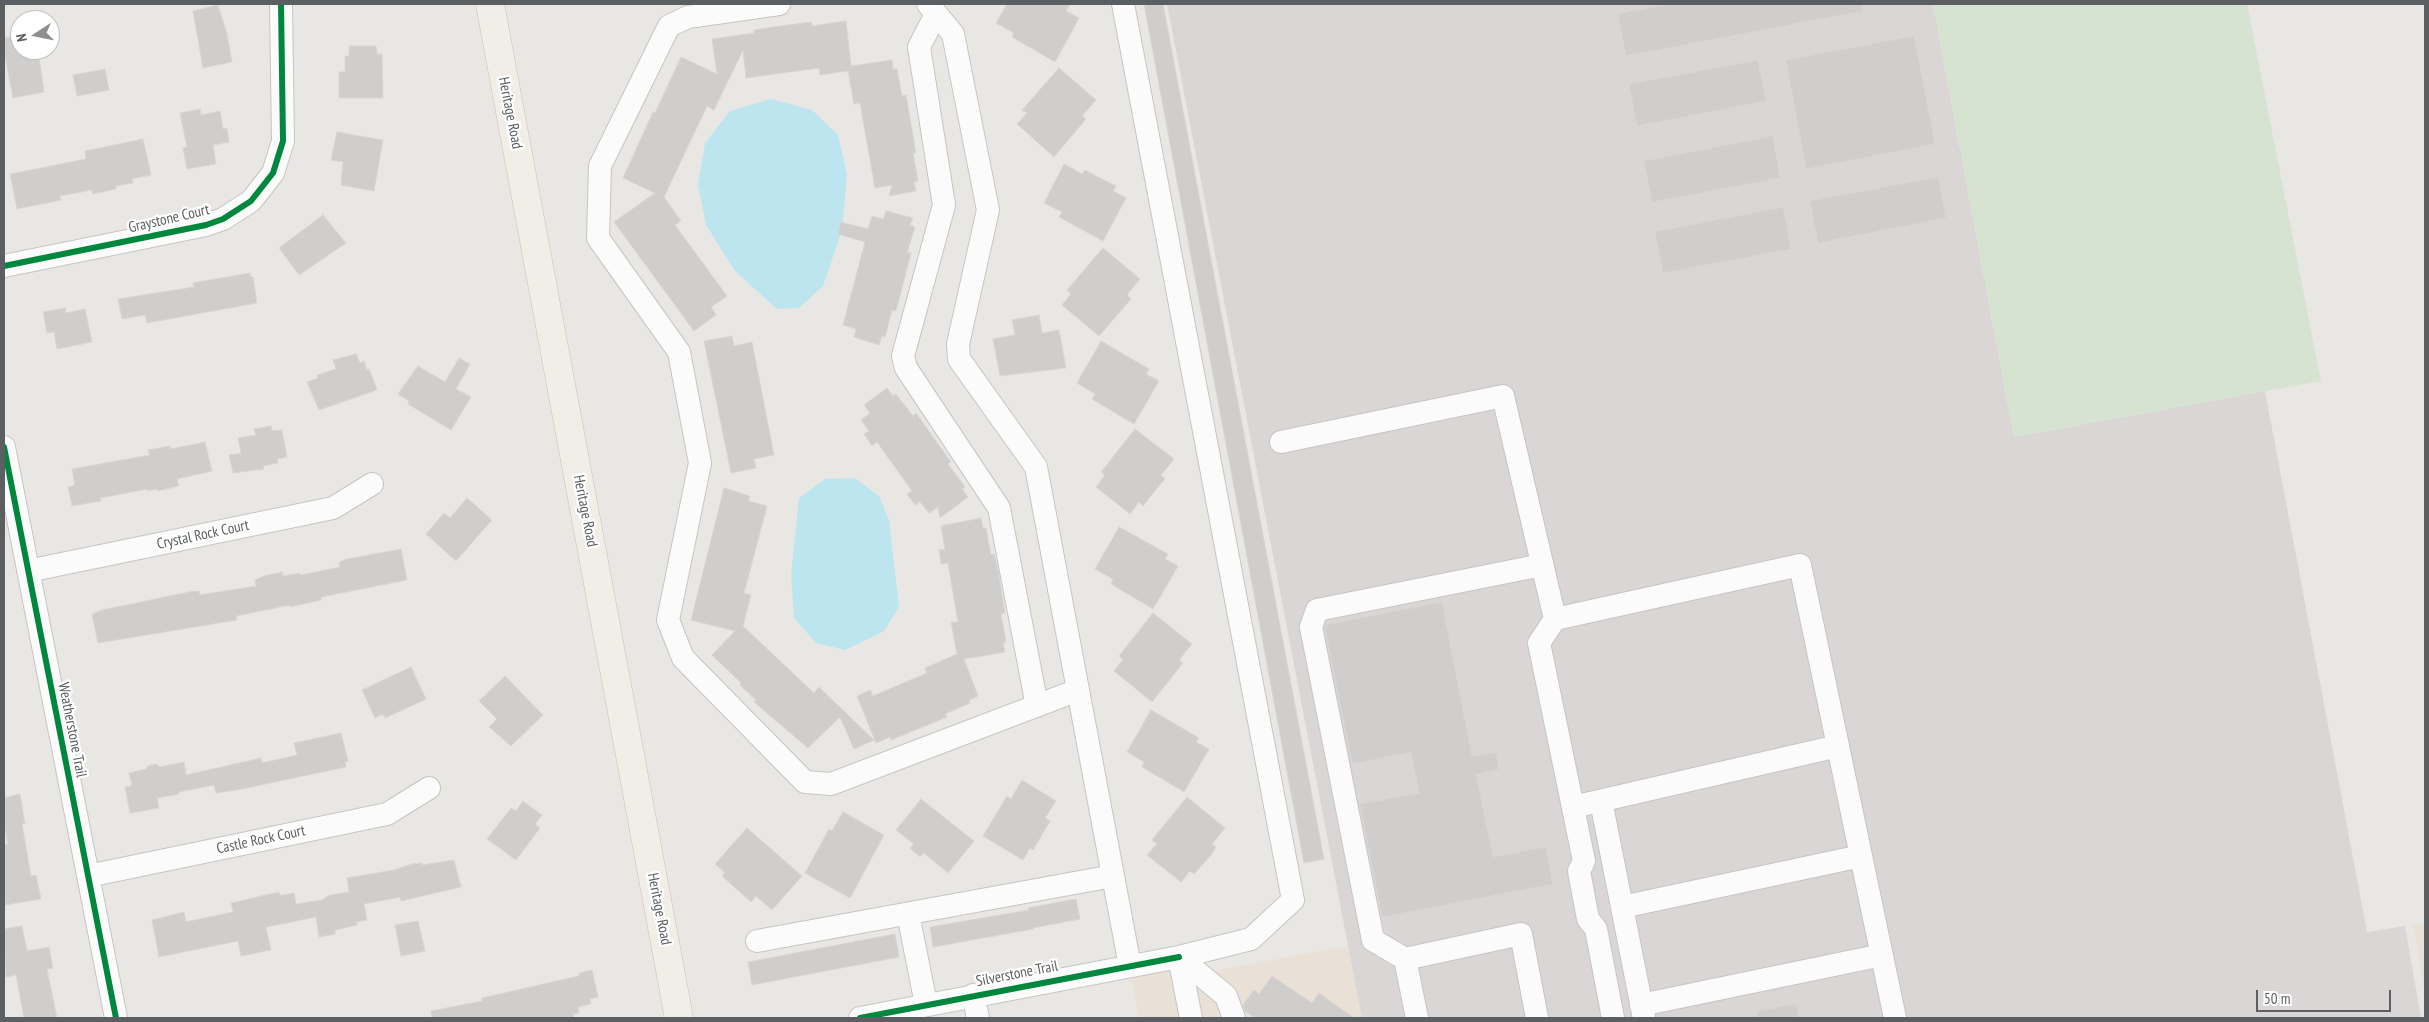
<!DOCTYPE html>
<style>
body{margin:0}
#map{position:relative;width:2429px;height:1022px;overflow:hidden;background:#e9e7e4;font-family:"PT Sans Narrow",sans-serif}
canvas{display:block}
.frame{position:absolute;inset:0;border:5px solid #5b5f61;pointer-events:none}
.north{position:absolute;left:10px;top:10px;width:50px;height:50px;box-sizing:border-box;background:#fff;border:1px solid #bdbfc0;border-radius:50%;rotate:259deg;font-size:14px;font-weight:700;line-height:20px;text-align:center;color:#5b5f61}
.north::after{content:'';display:block;margin:auto;width:18px;height:22px;background:#8d8f8f;clip-path:polygon(50% 0,100% 100%,50% 72%,0 100%)}
.scale{position:absolute;left:2256px;top:990px;width:135px;height:22px;box-sizing:border-box;border:2px solid #5b5f61;border-top:0;padding-left:6px;font-size:15px;line-height:18px;white-space:nowrap;color:#5b5f61;-webkit-text-stroke:4px #fff;paint-order:stroke}
</style>
<div id="map">
<canvas width="2429" height="1022"></canvas>
<div class="frame"></div>
<div class="north">N</div>
<div class="scale">50 m</div>
</div>
<script>
const ctx = document.querySelector('canvas').getContext('2d');
ctx.lineJoin = 'round';
function paint(path, color) {
  ctx.fillStyle = color;
  ctx.fill(path, 'evenodd');
}
function shape(rows) {
  const path = new Path2D();
  for (const r of rows) {
    path.moveTo(r[0], r[1]);
    for (let i = 2; i < r.length; i += 2) path.lineTo(r[i], r[i + 1]);
  }
  return path;
}
function stroke(path, color, width, dash) {
  ctx.strokeStyle = color;
  ctx.lineWidth = width;
  ctx.lineCap = dash ? 'butt' : 'round';
  ctx.setLineDash(dash || []);
  ctx.stroke(path);
}
function drawText(font, color, halo, rows, align = 'center') {
  ctx.font = font + ' "PT Sans Narrow",sans-serif';
  ctx.lineWidth = 4.5;
  ctx.setLineDash([]);
  ctx.textBaseline = 'middle';
  ctx.strokeStyle = halo;
  ctx.fillStyle = color;
  for (const [text, x, y, turn = 0] of rows) {
    ctx.save();
    ctx.translate(x, y);
    ctx.rotate((+turn || 0) * Math.PI / 180);
    ctx.textAlign = isNaN(turn) ? turn : align;
    if (halo) ctx.strokeText(text, 0, 0);
    ctx.fillText(text, 0, 0);
    ctx.restore();
  }
}
const commercial = shape([
 [2425,923,2425,995,2413,925],
 [1367,942,1381,1018,1139,1018,1130,966,1213,971]
]);
const industrial = shape([
 [1167,4,1933,4,2014,437,2265,391,2367,932,2405,926,2421,1018,1362,1018]
]);
const green = shape([
 [1933,4,2247,4,2321,381,2014,437]
]);
const water = shape([
 [771,99,812,110,838,135,847,174,842,230,823,286,799,308,777,309,735,271,706,225,698,185,705,143,730,111],
 [855,478,879,496,889,520,899,607,884,631,845,650,816,643,794,618,791,575,799,498,825,479]
]);
const building = shape([
 [1007,4,1070,4,1066,11,1079,18,1055,62,1012,37,1014,33,996,23,1007,4],
 [1144,4,1163,4,1324,859,1304,863,1144,4],
 [1669,4,1861,4,1862,11,1626,56,1618,14,1669,4],
 [218,5,227,34,232,62,203,68,193,11,218,5],
 [846,21,851,66,892,60,893,69,897,69,902,96,906,95,916,153,913,153,918,181,914,182,916,191,889,196,892,185,875,188,860,103,854,104,848,71,820,75,819,68,746,78,743,50,714,110,707,106,664,197,681,221,675,225,727,296,711,307,716,315,694,331,614,222,655,193,623,178,653,112,655,113,681,57,717,74,712,39,754,33,754,30,773,27,811,22,812,26,846,21],
 [20,35,20,50,38,50,44,92,13,98,4,51,4,38,20,35],
 [1914,36,1935,144,1806,169,1786,60,1914,36],
 [349,46,376,46,377,54,382,54,383,98,339,98,339,72,345,72,345,56,349,56,349,46],
 [1758,60,1766,101,1637,126,1629,84,1758,60],
 [1059,68,1096,100,1082,116,1086,119,1054,157,1017,124,1027,113,1022,110,1059,68],
 [105,69,109,90,77,96,73,75,105,69],
 [200,109,201,115,220,111,223,129,227,128,229,142,213,145,216,164,187,169,183,148,187,147,180,113,200,109],
 [337,132,383,140,374,191,341,185,343,162,331,160,337,132],
 [1773,136,1780,178,1652,202,1644,161,1773,136],
 [143,139,151,175,132,179,133,183,116,186,116,189,93,194,92,190,60,196,61,200,17,209,10,174,86,159,85,151,143,139],
 [1064,164,1082,174,1085,170,1100,178,1116,186,1113,191,1126,198,1103,241,1059,217,1062,212,1044,203,1064,164],
 [1938,177,1946,218,1818,243,1810,201,1938,177],
 [1783,207,1791,249,1663,273,1655,232,1783,207],
 [886,211,913,218,910,225,915,227,907,252,911,253,896,311,892,310,885,337,882,336,879,345,854,337,856,329,843,325,865,242,838,234,841,222,868,229,872,216,883,219,886,211],
 [323,215,346,243,299,275,279,248,323,215],
 [1103,248,1140,279,1127,295,1131,299,1099,336,1062,305,1071,294,1067,290,1103,248],
 [250,273,250,277,253,277,257,303,147,323,145,315,122,319,118,299,194,287,193,283,250,273],
 [65,308,66,313,85,309,92,342,57,349,54,332,47,333,43,312,65,308],
 [1039,315,1042,333,1059,330,1066,368,1000,376,993,339,1015,335,1012,320,1039,315],
 [732,336,734,346,752,342,774,455,754,459,756,468,731,473,704,341,732,336],
 [1101,341,1149,369,1146,374,1159,381,1134,424,1092,399,1095,394,1077,383,1101,341],
 [356,354,360,363,364,361,367,370,369,369,377,390,319,410,307,382,318,378,317,375,336,369,333,360,356,354],
 [459,358,470,364,456,389,471,397,451,430,408,404,409,401,398,394,418,366,445,382,459,358],
 [887,388,893,396,896,394,913,416,916,413,951,462,948,464,965,487,962,489,968,497,940,518,938,507,929,513,920,502,915,505,907,494,912,491,877,442,872,446,864,434,869,431,861,420,870,413,864,405,887,388],
 [271,426,272,431,282,430,287,457,277,459,278,463,263,466,264,469,233,473,229,455,241,453,238,438,256,435,254,429,271,426],
 [1135,429,1174,459,1161,475,1165,479,1153,493,1143,506,1139,502,1130,514,1096,487,1105,475,1101,472,1135,429],
 [205,442,212,471,177,479,179,486,157,491,157,489,147,491,147,489,100,498,101,501,72,506,68,487,75,485,72,469,150,455,148,450,170,446,171,449,205,442],
 [724,488,750,496,748,501,767,506,744,593,751,595,743,626,814,693,819,687,874,740,854,749,840,717,808,748,754,702,756,700,740,685,741,683,712,655,735,631,691,620,724,488],
 [467,498,492,520,456,561,426,534,444,513,450,518,467,498],
 [981,518,983,528,986,528,991,555,994,554,998,570,1005,613,1001,614,1006,642,1003,642,1005,652,964,659,978,696,969,700,970,703,945,714,947,717,935,722,891,740,890,737,876,743,857,696,870,690,873,696,927,673,925,668,957,654,951,622,958,622,948,563,941,564,939,550,945,549,941,526,981,518],
 [1119,527,1168,554,1165,559,1178,566,1153,609,1111,584,1113,579,1095,569,1119,527],
 [401,549,407,580,321,597,321,600,290,607,290,605,236,616,237,620,98,643,92,614,102,610,189,592,199,591,200,595,256,586,255,580,264,576,282,572,283,576,300,573,301,575,340,567,339,562,347,559,401,549],
 [1442,602,1472,757,1496,752,1499,769,1476,774,1493,857,1546,847,1553,884,1382,917,1360,804,1419,793,1411,752,1352,764,1325,628,1326,625,1442,602],
 [1153,613,1192,644,1179,660,1183,663,1152,702,1114,671,1123,660,1119,656,1153,613],
 [411,667,426,699,385,718,383,714,375,718,362,690,411,667],
 [505,676,543,715,511,746,489,727,497,719,479,701,505,676],
 [1151,710,1199,738,1196,742,1209,749,1184,792,1142,767,1144,762,1127,752,1151,710],
 [341,733,348,761,345,762,346,767,237,790,216,793,214,785,179,792,179,794,157,798,159,808,130,813,125,787,132,786,129,773,146,769,148,766,157,764,160,767,184,762,186,775,261,758,262,763,297,755,294,743,341,733],
 [1022,780,1056,801,1045,818,1050,821,1033,850,1030,848,1023,860,983,836,1007,796,1011,799,1022,780],
 [20,794,25,824,22,824,31,876,36,875,41,899,5,905,4,845,8,844,4,823,4,798,20,794],
 [1187,797,1225,828,1212,844,1216,847,1211,855,1194,874,1190,871,1181,882,1147,855,1157,844,1152,840,1187,797],
 [921,799,974,841,948,873,924,853,920,857,910,848,914,844,896,830,921,799],
 [523,801,542,815,535,824,540,828,516,860,487,839,511,808,516,811,523,801],
 [843,812,884,835,850,898,805,873,829,829,832,831,843,812],
 [747,828,802,876,772,910,756,896,751,902,722,876,725,873,715,864,747,828],
 [454,860,461,887,401,901,400,897,364,904,367,920,356,922,357,925,335,930,335,934,319,937,316,917,266,927,271,950,241,956,238,941,159,957,152,920,184,912,186,922,233,912,231,903,279,892,280,895,284,895,294,893,296,904,322,900,330,895,349,892,347,878,394,870,412,864,422,863,422,865,454,860],
 [1076,899,1080,919,1033,928,1033,929,933,947,930,927,1029,910,1028,908,1076,899],
 [418,921,425,951,401,956,395,925,418,921],
 [22,926,27,951,49,947,53,968,47,969,57,1018,24,1018,16,975,6,977,4,929,22,926],
 [895,934,899,957,752,985,748,962,895,934],
 [592,970,598,997,590,999,591,1004,578,1007,579,1013,573,1014,574,1018,432,1018,431,1011,482,1001,482,998,579,976,579,973,592,970],
 [1272,976,1312,1003,1319,993,1354,1018,1256,1018,1245,1011,1243,1005,1254,990,1259,994,1272,976],
 [1796,1004,1799,1018,1758,1018,1757,1011,1796,1004]
]);
const minor = shape([
 [779,4,688,17,669,26,600,166,598,238,679,352,700,463,668,620,683,658,805,782,831,784,1078,690],
 [928,4,953,34,988,210,958,344,959,359,1036,467,1130,966],
 [936,14,919,47,944,205,903,356,906,368,999,508,1037,706],
 [4,266,206,225,223,219,251,201,273,173,283,141,281,4],
 [1281,442,1503,396,1555,619],
 [4,447,116,1018],
 [28,571,333,508,372,484],
 [1601,801,1622,907],
 [1573,807,1838,746],
 [88,876,387,814,429,788],
 [908,914,926,1004],
 [757,941,1113,876],
 [1179,957,1226,996,1234,1018],
 [1179,957,1191,1018],
 [1405,959,1373,940,1311,627,1317,610,1542,565],
 [973,995,978,1018],
 [1641,1005,1882,955],
 [860,1018,1179,957,1251,939,1293,900,1123,4],
 [1417,1018,1405,959,1521,934,1537,1018],
 [1613,1018,1596,929,1588,919,1579,871,1584,861,1539,643,1555,619,1800,565,1895,1018],
 [1644,1018,1622,907,1861,856]
]);
const major = shape([
 [490,4,679,1018]
]);
const cycleway = shape([
 [4,266,206,225,223,219,251,201,273,173,283,141,281,4],
 [4,447,116,1018],
 [860,1018,1179,957]
]);
const streetNames = [
 ["Heritage Road",510,113,79],
 ["Graystone Court",169,219,-13],
 ["Heritage Road",585,511,79],
 ["Crystal Rock Court",203,535,-12],
 ["Weatherstone Trail",72,730,79],
 ["Castle Rock Court",261,840,-12],
 ["Heritage Road",659,909,79],
 ["Silverstone Trail",1017,974,-11]
];
paint(commercial, '#e9e1d6');
paint(industrial, '#d9d6d5');
paint(green, '#d7e3d1');
paint(water, '#bde5ef');
paint(building, '#d0cecd');
stroke(building, '#d8d6d4', 1);
stroke(minor, '#c6c5c4', 24);
stroke(major, '#cec2b5', 29);
stroke(minor, '#fcfbfb', 22);
stroke(major, '#f1ede7', 28);
stroke(cycleway, '#00873e', 6);
drawText('15px', '#5b5f61', '#fff', streetNames);
</script>
